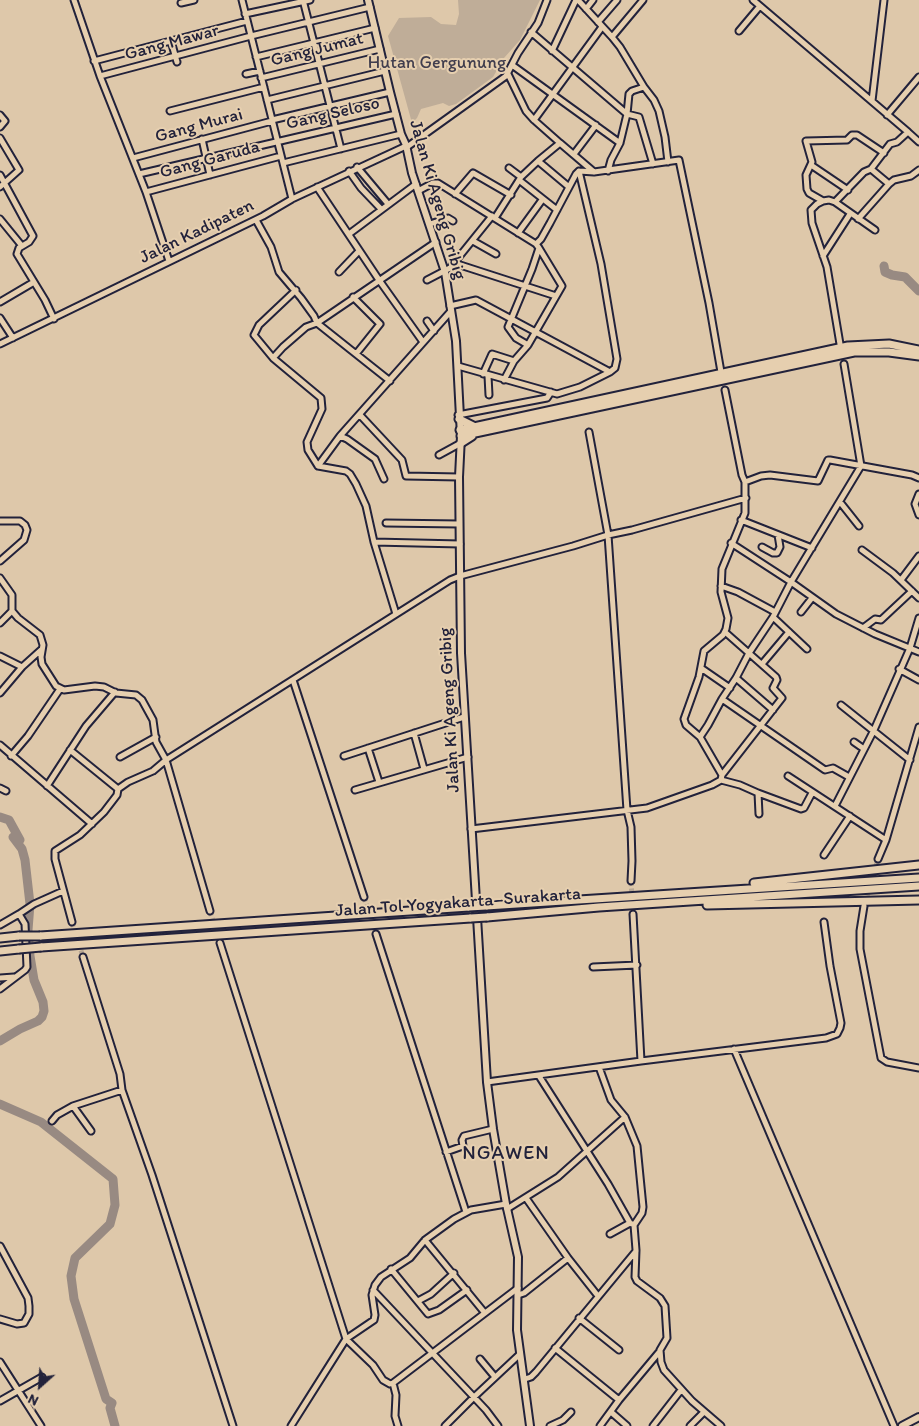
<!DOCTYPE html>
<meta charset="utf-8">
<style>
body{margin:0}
#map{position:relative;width:919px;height:1426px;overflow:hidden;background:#dec8aa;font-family:Itim,sans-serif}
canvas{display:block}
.north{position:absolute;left:15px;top:1361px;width:50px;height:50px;-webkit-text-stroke:4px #e6cfaf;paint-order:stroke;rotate:206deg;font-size:14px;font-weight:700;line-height:20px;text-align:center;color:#22223b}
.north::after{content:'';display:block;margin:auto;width:18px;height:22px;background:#22223b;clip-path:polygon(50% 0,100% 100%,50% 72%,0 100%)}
</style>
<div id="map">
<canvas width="919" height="1426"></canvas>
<div class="north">N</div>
</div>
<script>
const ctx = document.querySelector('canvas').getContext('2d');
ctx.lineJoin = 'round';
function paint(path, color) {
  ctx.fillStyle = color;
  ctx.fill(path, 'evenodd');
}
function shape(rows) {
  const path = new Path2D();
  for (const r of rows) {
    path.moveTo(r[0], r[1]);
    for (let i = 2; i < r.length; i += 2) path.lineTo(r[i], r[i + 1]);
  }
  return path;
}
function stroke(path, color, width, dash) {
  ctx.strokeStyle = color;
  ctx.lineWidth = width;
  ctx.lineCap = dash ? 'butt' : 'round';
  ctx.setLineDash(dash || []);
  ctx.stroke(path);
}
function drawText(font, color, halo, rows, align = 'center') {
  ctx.font = font + ' Itim,sans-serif';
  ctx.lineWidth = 4;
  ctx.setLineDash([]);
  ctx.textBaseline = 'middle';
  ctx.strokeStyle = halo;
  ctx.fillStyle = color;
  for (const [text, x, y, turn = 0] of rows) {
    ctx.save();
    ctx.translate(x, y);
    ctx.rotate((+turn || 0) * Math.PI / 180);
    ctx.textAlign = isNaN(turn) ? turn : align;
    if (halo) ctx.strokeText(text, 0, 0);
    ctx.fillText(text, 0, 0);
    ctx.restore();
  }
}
const green = shape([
 [458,0,540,0,520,40,504,58,493,77,456,104,449,106,443,103,421,109,417,118,412,123,388,36,399,18,431,17,441,24,456,25,459,14]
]);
const river = shape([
 [884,266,885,272,892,275,905,277,919,291],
 [0,817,9,820,20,840],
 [0,1041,20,1029,38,1021,42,1017,44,1011,43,1002,34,980,30,956,28,930,30,904,25,860,22,849,13,837],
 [0,1104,41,1122,113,1179,115,1205,110,1224,75,1258,71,1276,74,1299,106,1399,112,1403,110,1408,115,1426]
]);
const minorTunnel = shape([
 [631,881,633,914],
 [364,897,376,934],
 [865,903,878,859],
 [210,911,220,943],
 [72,922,83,957]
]);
const minor = shape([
 [74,0,100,76,146,192,169,261],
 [242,0,292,199],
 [303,0,341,149],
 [578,0,612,37,643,0],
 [753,0,908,132,897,142,890,144,871,169,864,172,835,202,829,200,823,201,817,204,811,210,812,223,827,267,840,344],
 [181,3,194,0],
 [586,9,593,0],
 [245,14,310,0],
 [598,22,617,0],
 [739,31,760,6],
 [531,32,627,114,620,143],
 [612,37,620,47,644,87],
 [171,41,177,62],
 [552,51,576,0],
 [256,57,375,28],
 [94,61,247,21],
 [512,65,620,143,611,160,608,171],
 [246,74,260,71],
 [508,74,526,111,534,120],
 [100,76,251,36,370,7],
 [261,78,380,49],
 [267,100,385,71],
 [872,101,884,0],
 [170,111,264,87],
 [0,115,5,121,0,127],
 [887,115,919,77],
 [272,120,390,92],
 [908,132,919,142],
 [0,138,19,170,0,187],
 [202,139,210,175],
 [560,143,534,120,602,27],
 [407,147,506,76,518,53,538,23,547,0],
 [574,154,596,125],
 [133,158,272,121],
 [538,161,560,143,594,172],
 [283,163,401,134],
 [653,164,639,117,627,114,629,94,632,91,644,87,654,100,659,111,665,137,668,162],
 [811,165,848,190],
 [357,167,388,204],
 [509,168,521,177],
 [871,169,889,184],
 [349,171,361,188,381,209],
 [139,174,396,114],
 [0,175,33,236,29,242,19,248,17,254,45,300,54,319],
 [519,180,557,210],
 [317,187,379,280,423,342],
 [418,191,433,183,438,183,536,244],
 [146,192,281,156],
 [455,194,473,173,511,195],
 [823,201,809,193,807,189,806,175,812,162,806,141,847,140,852,135,857,135,884,153],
 [835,202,875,230],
 [495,218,521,177,538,161,569,187],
 [0,219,22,246],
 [858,219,889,184,894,180,911,176,919,170],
 [256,220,271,247,279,272,301,298,314,316,317,323,390,381],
 [430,224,448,218,453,221],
 [518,233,542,200],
 [349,234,416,184],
 [473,241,496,254],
 [823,256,850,214],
 [454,263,556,296],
 [339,272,359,251],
 [427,280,450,268,492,216],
 [296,290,259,325,254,335,273,358,321,398,322,409,307,442,308,450,318,466,346,471,350,474,356,484,366,506,374,542,396,614],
 [353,297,380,324,356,354],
 [0,302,34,282],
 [450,306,476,300,610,372],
 [0,318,13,338],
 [427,321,434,331],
 [0,344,263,216,292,199,406,146],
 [528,345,516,338,508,327,532,269,539,248,536,244,541,239,550,223,576,174,579,171,594,172,679,160,709,303,721,372],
 [273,358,283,347,306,327,317,323,436,242],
 [458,366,557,394,580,387,610,372,615,368,617,359,601,264,579,171],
 [483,374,492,354,514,361],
 [488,376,489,395],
 [504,380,514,361,528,345,562,286,539,248],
 [725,390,742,475,745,482],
 [360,415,402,460,406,476,459,477],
 [458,415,547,398,551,392],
 [589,432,608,535,627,810,631,827,632,861,631,881],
 [340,436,347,439,375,459,384,479],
 [439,455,461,443],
 [318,466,340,436,451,311],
 [919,494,915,504,919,515],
 [840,502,859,526],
 [741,520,812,548],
 [0,521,20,521,25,525,27,530,24,540,0,561],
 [386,523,459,524],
 [374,542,460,544],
 [731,543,791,582,836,614,875,634,919,652],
 [762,547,773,553,777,553,780,547,778,535],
 [862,550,893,573,919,598],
 [0,578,12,595,12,611,18,618,40,635,43,645,41,657,42,664,56,686,64,690,95,686,104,687,116,693,136,695,142,700,153,720,156,742,166,760,450,580,460,576,573,546,608,535,632,530,746,498],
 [901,580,919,556],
 [721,586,738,592,775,612],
 [801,612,812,598],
 [773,617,807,649],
 [0,623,12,611],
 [863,628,875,619,881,620,912,591],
 [0,656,22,667],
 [762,664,789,632],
 [701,668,730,688],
 [899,669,919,680],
 [736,678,773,710],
 [293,680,364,897],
 [0,693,22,667,42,649],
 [722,699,825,770,833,768,849,777],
 [841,705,910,760],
 [414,733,424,769],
 [700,737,708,725,722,699,736,678,749,653,773,617,791,582,861,466,844,364],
 [854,742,864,749],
 [0,745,92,824],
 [368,748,379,782],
 [70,750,118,789],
 [11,756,28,736,60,689],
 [344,756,464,717],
 [120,757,156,737],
 [722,775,782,698,773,688,777,680,776,677,725,632],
 [788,776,886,840],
 [721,780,740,785,758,793,759,814],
 [47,786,86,726,115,692],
 [0,788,6,791],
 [355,790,468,757],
 [758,793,801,809,804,808,812,793],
 [835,806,874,730,910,648,919,618],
 [471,829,647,808,712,785,721,780,722,775,700,737,686,725,684,719,699,677,704,651,723,635,726,629,728,618,721,592,722,569,745,513,745,482,761,476,770,475,818,481,828,460,830,460,912,475,919,478],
 [824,855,850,816],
 [878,859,886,840,919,727],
 [864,906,860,931,860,949,881,1058,887,1062,919,1068],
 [72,922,55,859,55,851,80,835,104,812,117,795,118,789,128,782,153,771,166,760,210,911],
 [0,925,19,914],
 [376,934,466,1212],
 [220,943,346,1339,373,1365,383,1380,390,1384,393,1383,396,1395,395,1416,398,1426],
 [83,957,120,1074,122,1090,152,1175,233,1426],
 [593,967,637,965],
 [0,978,14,977],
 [0,989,25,970,27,967,25,924,19,914,34,904,63,891],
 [734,1049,894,1426],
 [641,1061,826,1038,837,1034,840,1028,841,1023,830,966,824,922],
 [599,1067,611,1100,625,1117,637,1146,643,1207,642,1213,634,1225,636,1250,635,1277,637,1281,660,1298,665,1306,667,1338,660,1350,661,1362,664,1370,692,1401,721,1426],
 [539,1076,608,1184,630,1223,634,1225],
 [487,1082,641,1061,633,914],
 [73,1106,91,1131],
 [52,1121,57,1115,73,1106,122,1090],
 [446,1152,463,1146,462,1140,464,1136,493,1129],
 [526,1198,568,1258,598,1296],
 [507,1209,558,1177,625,1117],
 [610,1234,630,1223],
 [425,1240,484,1312],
 [0,1246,28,1298,29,1306,29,1314,24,1323,17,1324,0,1319],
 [391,1269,428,1314,439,1310,467,1290],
 [373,1290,486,1410,498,1426],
 [518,1295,524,1293,568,1258],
 [418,1301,431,1294,454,1273],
 [579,1318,619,1350],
 [555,1348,619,1400],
 [480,1359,495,1377],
 [0,1362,41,1426],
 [525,1379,531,1377,536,1372,636,1251],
 [393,1383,518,1288],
 [0,1401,42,1377],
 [611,1412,627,1426],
 [291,1426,346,1339,374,1320,375,1315,372,1295,375,1285,381,1277,410,1258,425,1240,454,1219,471,1210,506,1204],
 [445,1426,473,1398,520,1354],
 [550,1426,563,1420,571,1412],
 [600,1426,619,1400,660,1351],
 [653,1426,681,1390],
 [690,1426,704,1412]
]);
const major = shape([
 [368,0,390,92,401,134,406,145,412,173,445,272,456,341,461,436,459,477,461,653,487,1082,493,1129,506,1204,518,1257,517,1330,530,1426],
 [902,1426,919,1417]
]);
const highway = shape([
 [459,419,475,427],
 [460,430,848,346,889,344,919,350],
 [461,436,854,352,889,352,919,356],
 [461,443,472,436],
 [754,883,919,865],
 [707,905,919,900],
 [486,906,919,878],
 [487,917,599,907,919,886],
 [40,936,469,907],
 [0,938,19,936],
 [41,947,471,918],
 [0,951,19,949]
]);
const highwayBridge = shape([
 [469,907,486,906],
 [471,918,487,917],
 [19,936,40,936],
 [19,949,41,947]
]);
const streetNames = [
 ["Gang Mawar",172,43,-15],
 ["Gang Jumat",317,50,-14],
 ["Gang Seloso",333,114,-13],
 ["Gang Murai",199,126,-15],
 ["Gang Garuda",210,160,-15],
 ["Jalan Ki Ageng Gribig",437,200,74],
 ["Jalan Kadipaten",197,232,-26],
 ["Jalan Ki Ageng Gribig",450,710,-93],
 ["Jalan Tol Yogyakarta–Surakarta",458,903,-4]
];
const parkNames = [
 ["Hutan Gergunung",437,63]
];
const quarterNames = [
 ["NGAWEN",506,1154]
];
paint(green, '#bfad98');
stroke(river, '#988a82', 9);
stroke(minorTunnel, '#b8a794', 5, [5, 2.5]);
stroke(minor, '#22223b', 9);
stroke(major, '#22223b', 10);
stroke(highway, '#22223b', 11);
stroke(minor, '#e6cfaf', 5);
stroke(major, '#e6cfaf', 6);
stroke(highway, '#e6cfaf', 7);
stroke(highwayBridge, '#22223b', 11, []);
stroke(highwayBridge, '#e6cfaf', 7);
drawText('18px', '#22223b', '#e6cfaf', streetNames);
drawText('18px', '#413e4e', '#e6cfaf', parkNames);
ctx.letterSpacing = '1px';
drawText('20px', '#22223b', '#e6cfaf', quarterNames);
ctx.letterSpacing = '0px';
</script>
